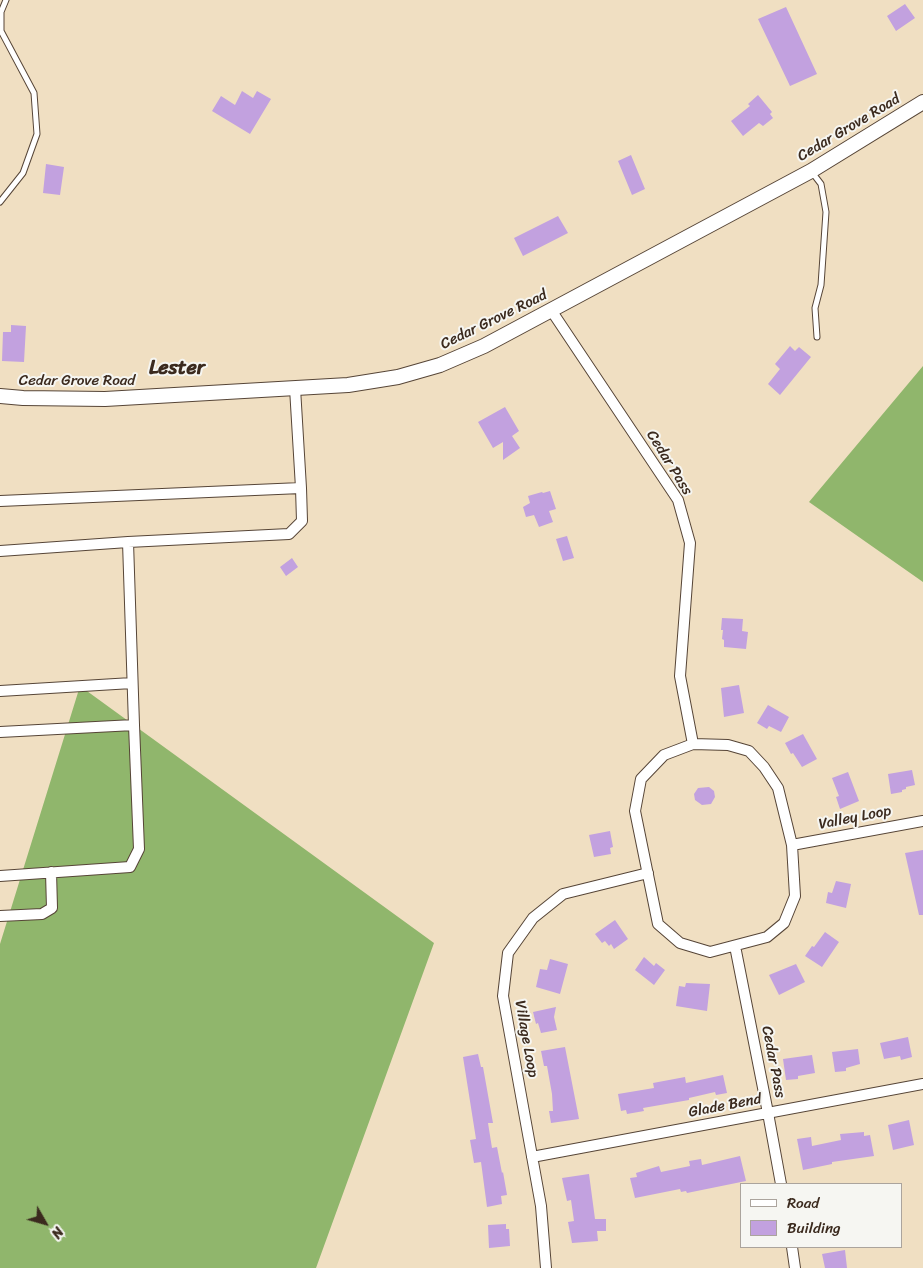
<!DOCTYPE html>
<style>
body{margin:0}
#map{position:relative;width:923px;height:1268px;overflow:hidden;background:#f0dfc2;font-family:Sriracha,sans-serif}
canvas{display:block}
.legend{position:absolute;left:740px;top:1183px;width:162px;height:65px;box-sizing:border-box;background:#f6f6f2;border:1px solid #aba49d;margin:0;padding:6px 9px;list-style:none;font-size:15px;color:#3b2a1e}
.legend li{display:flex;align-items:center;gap:10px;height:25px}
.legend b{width:25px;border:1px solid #aba49d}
.north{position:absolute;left:20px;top:1198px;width:50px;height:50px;-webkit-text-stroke:4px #f6f6f2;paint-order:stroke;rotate:128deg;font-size:14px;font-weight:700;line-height:20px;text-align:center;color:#3b2a1e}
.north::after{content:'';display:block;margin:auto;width:18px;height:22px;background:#3b2a1e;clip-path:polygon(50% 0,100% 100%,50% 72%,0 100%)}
</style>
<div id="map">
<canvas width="923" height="1268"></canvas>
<ul class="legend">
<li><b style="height:6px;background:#fff"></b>Road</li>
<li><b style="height:14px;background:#c2a1df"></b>Building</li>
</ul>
<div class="north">N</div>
</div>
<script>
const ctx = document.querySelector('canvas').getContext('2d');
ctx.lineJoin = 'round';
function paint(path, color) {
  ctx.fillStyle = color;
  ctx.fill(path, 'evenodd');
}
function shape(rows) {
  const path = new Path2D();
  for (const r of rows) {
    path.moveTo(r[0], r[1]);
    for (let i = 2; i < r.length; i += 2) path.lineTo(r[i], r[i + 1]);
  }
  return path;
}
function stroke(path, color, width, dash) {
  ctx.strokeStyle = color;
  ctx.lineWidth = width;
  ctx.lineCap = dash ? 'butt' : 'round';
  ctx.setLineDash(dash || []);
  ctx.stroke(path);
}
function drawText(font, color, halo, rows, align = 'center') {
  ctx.font = font + ' Sriracha,sans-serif';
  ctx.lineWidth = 4;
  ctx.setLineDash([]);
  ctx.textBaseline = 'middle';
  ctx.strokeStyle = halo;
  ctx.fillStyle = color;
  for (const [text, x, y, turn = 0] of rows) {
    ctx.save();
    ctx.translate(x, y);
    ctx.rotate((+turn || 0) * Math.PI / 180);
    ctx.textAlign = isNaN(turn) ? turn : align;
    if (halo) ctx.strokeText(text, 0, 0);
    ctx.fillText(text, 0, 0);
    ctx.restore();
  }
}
const forest = shape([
 [923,366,923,582,809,502],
 [80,686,434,943,316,1268,0,1268,0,944]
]);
const building = shape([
 [905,4,915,18,896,31,887,16],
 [786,7,817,74,790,86,758,19],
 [242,91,253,98,257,91,271,99,250,134,212,111,221,96,235,105],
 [758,95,772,112,770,114,773,118,763,126,759,123,743,136,731,121,750,106,748,104],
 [631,155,645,189,632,195,618,161],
 [46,164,64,167,60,195,43,193],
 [558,216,568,233,523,256,514,238],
 [11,325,26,326,24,362,2,361,3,332,11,332],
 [790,346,795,351,799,347,811,357,780,395,768,384,780,369,775,364],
 [505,407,519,431,512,436,520,448,503,460,503,442,493,448,478,422],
 [550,491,556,509,549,511,553,522,539,527,534,515,526,517,523,507,530,503,528,496,542,492,543,493],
 [567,536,574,558,563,561,556,539],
 [292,558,298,567,286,576,280,567],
 [722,618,743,619,742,631,748,632,746,649,724,647,724,640,722,639,723,630,721,630],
 [739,685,744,713,724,717,721,688],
 [768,705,789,717,781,732,769,726,767,729,757,723],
 [803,734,817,759,802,767,793,753,791,754,785,743],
 [912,770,915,785,906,787,906,789,902,790,902,792,891,794,888,774],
 [848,772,859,801,840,809,836,797,839,796,832,778],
 [709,787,714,791,715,797,711,804,702,805,695,800,694,794,698,788],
 [610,831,613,847,610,848,611,854,594,857,589,835],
 [923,850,923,915,919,915,905,853],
 [836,881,851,884,846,908,826,903,828,892,832,893],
 [615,920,628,939,614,949,611,944,609,946,605,941,602,943,595,934],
 [825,932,839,942,822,967,805,956,812,946,814,947],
 [644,957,654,966,656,963,665,970,654,985,635,970],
 [550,959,568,964,560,994,536,987,540,969,547,970],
 [796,964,805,982,779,995,769,975],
 [686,983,710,984,707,1011,676,1006,679,986,685,987],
 [556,1007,554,1017,557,1030,541,1033,538,1023,536,1024,533,1012],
 [908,1037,912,1057,901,1060,900,1056,884,1059,880,1043],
 [565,1047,579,1119,551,1123,549,1111,553,1111,552,1094,547,1066,544,1066,541,1051],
 [858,1049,860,1064,846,1068,846,1071,835,1072,832,1052],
 [478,1054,481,1067,483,1067,493,1123,488,1123,492,1148,497,1147,502,1173,503,1172,507,1195,501,1196,502,1204,487,1207,481,1162,474,1163,470,1140,476,1139,463,1057],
 [812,1055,815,1073,798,1076,798,1079,786,1080,783,1059],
 [723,1075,727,1093,716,1095,715,1092,689,1098,689,1100,643,1108,644,1111,627,1114,626,1110,621,1111,618,1094,654,1088,653,1083,685,1077,686,1083],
 [909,1120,914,1145,893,1150,888,1125],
 [864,1132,864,1136,870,1135,874,1156,832,1162,832,1164,803,1170,797,1139,811,1137,812,1146,841,1140,840,1134],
 [740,1156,746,1181,687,1193,686,1191,681,1192,680,1189,635,1198,630,1178,637,1177,636,1173,659,1166,661,1172,690,1166,689,1161,701,1159,702,1165],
 [589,1174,595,1219,606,1219,606,1231,597,1231,598,1241,572,1243,568,1222,574,1221,571,1200,567,1201,562,1178],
 [506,1224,506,1229,509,1229,510,1246,489,1248,488,1225],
 [845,1250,847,1268,825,1268,822,1254]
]);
const lane = shape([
 [811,171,821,184,826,212,821,285,815,308,817,337],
 [0,202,23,173,37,134,34,93,1,31,1,12,6,0]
]);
const street = shape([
 [551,310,678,500,690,543,680,676,693,744],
 [295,388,301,488],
 [0,501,301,488,302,521,289,534,128,542,0,551],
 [0,691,132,683],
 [0,732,134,725,128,542],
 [693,744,728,745,749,751,764,767,778,788,792,845,795,896,784,923,767,937,710,952,680,943,658,924,635,811,641,779,664,755,693,744],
 [792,845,923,821],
 [0,876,130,867,139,849,134,725],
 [0,916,42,914,52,908,51,872],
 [735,946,768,1113,781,1184],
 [532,1157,923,1084],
 [792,1247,795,1268],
 [546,1268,541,1206,503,996,508,953,533,918,563,894,648,873]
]);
const secondary = shape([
 [0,396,23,398,105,399,348,385,398,377,440,365,484,346,811,171,923,102]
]);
const streetNames = [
 ["Cedar Grove Road",849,128,-31],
 ["Cedar Grove Road",494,320,-26],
 ["Cedar Grove Road",77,381],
 ["Cedar Pass",669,463,58],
 ["Valley Loop",855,818,-11],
 ["Village Loop",526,1039,80],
 ["Cedar Pass",773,1062,79],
 ["Glade Bend",725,1106,-11]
];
const districtNames = [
 ["Lester",177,369]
];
paint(forest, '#90b66c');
paint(building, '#c2a1df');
stroke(lane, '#564537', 7);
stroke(street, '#564537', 12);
stroke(secondary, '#564537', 16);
stroke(lane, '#fff', 5);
stroke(street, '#fff', 10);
stroke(secondary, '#fff', 14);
drawText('15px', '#3b2a1e', '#f6f6f2', streetNames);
drawText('bold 20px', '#3b2a1e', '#f6f6f2', districtNames);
</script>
